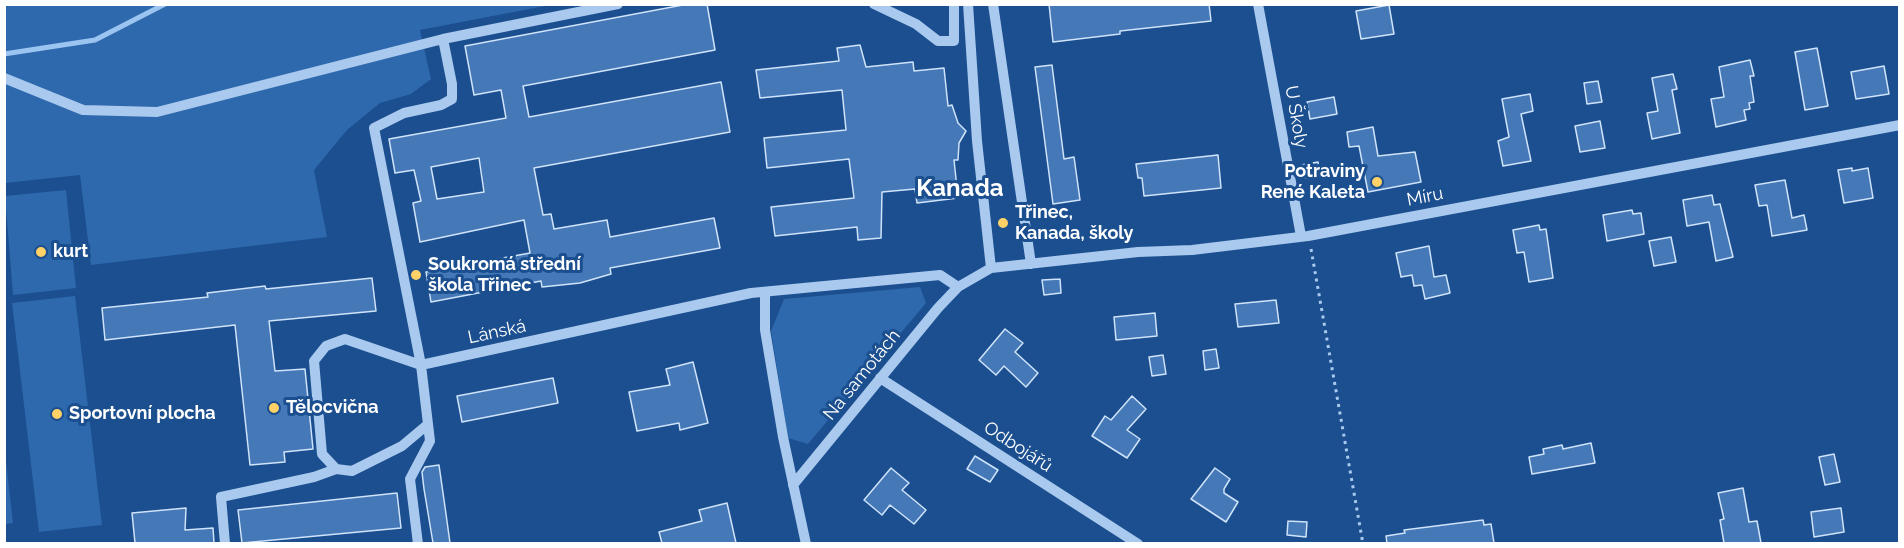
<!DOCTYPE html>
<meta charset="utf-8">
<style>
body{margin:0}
#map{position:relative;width:1904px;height:548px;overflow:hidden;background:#1b4f8f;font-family:Raleway,sans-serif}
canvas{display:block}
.frame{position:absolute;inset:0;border:6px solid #fff;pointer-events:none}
</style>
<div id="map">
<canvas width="1904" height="548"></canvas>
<div class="frame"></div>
</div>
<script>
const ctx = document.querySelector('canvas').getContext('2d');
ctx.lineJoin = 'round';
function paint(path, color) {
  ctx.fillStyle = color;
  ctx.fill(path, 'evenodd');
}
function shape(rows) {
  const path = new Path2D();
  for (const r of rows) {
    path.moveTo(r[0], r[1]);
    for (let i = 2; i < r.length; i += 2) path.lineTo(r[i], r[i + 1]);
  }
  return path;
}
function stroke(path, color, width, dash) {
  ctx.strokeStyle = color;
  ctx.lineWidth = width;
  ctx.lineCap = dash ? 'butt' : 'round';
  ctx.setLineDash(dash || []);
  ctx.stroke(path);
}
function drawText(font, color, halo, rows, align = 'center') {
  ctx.font = font + ' Raleway,sans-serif';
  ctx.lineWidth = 6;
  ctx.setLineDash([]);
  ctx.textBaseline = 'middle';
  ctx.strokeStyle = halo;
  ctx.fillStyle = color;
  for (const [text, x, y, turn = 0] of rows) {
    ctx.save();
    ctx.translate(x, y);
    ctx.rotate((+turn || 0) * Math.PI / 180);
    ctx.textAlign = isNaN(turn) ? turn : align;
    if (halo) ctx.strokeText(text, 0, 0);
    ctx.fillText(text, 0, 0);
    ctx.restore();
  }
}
const green = shape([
 [4,5,550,5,420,30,431,79,411,94,380,103,347,130,314,170,327,237,91,265,80,175,5,183],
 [66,190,76,288,13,295,5,196],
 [920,287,926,303,808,444,788,438,771,331,784,299],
 [75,296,102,525,39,532,12,303],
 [5,453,13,523,5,524,4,524]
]);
const stream = shape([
 [4,54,95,40,165,4]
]);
const building = shape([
 [688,4,707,4,715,50,523,86,529,117,721,82,730,132,534,168,543,215,551,214,554,229,607,220,610,237,714,218,720,248,610,268,611,274,580,283,542,287,541,281,431,302,426,272,530,253,524,220,420,242,413,203,421,201,414,170,395,173,389,139,506,118,501,90,474,95,465,46,688,4],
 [479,158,484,192,437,199,431,167,479,158],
 [1049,4,1209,4,1211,21,1120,31,1120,34,1053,42,1049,4],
 [1389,5,1394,34,1361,39,1356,11,1389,5],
 [860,45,866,67,913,62,914,71,944,68,948,106,952,105,958,123,966,131,959,143,958,160,954,160,958,198,917,203,915,189,882,192,881,238,858,240,857,227,775,236,771,207,854,198,849,159,767,168,764,138,846,130,842,90,760,98,756,70,839,61,837,48,860,45],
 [1817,48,1828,106,1805,110,1795,52,1817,48],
 [1750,60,1754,76,1750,76,1754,102,1749,103,1750,109,1744,110,1746,120,1716,127,1711,99,1724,97,1719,67,1750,60],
 [1052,65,1064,159,1074,157,1080,200,1053,204,1035,67,1052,65],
 [1884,66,1889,94,1856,99,1851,72,1884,66],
 [1673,74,1677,89,1672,90,1680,133,1652,139,1647,113,1658,111,1652,78,1673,74],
 [1598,81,1602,102,1587,104,1584,83,1598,81],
 [1530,94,1533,111,1521,114,1531,161,1503,166,1498,141,1509,137,1502,99,1530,94],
 [1334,97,1337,114,1310,119,1307,102,1334,97],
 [1600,121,1605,148,1580,152,1575,126,1600,121],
 [1373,127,1378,156,1415,152,1421,182,1368,192,1359,146,1349,147,1347,132,1373,127],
 [1218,155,1221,188,1144,196,1142,178,1138,178,1136,164,1218,155],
 [1318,162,1320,175,1304,178,1301,165,1318,162],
 [1852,168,1852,171,1868,168,1873,198,1844,203,1838,170,1852,168],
 [1785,180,1792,218,1804,215,1807,230,1772,236,1767,205,1759,206,1755,185,1785,180],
 [1712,195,1714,205,1720,204,1733,257,1716,261,1709,222,1687,226,1683,200,1712,195],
 [1632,210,1633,214,1641,213,1644,234,1607,241,1603,215,1632,210],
 [1539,225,1540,230,1546,229,1553,278,1529,282,1524,252,1517,253,1513,230,1539,225],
 [1671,237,1676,262,1654,266,1649,241,1671,237],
 [1429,246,1434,277,1446,275,1450,293,1425,299,1422,285,1414,286,1412,275,1401,277,1396,253,1429,246],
 [372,278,376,311,269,321,275,371,305,369,313,449,284,452,285,462,250,465,235,325,105,340,102,308,208,297,207,293,265,286,266,289,372,278],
 [1060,279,1061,293,1044,295,1042,280,1060,279],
 [1276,300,1279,323,1238,327,1235,304,1276,300],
 [1155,313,1157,336,1116,340,1114,317,1155,313],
 [1005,329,1023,343,1015,352,1038,373,1026,387,1004,366,996,375,979,360,1005,329],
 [1216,349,1219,368,1205,370,1203,351,1216,349],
 [1163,355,1166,374,1152,376,1149,357,1163,355],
 [693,362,708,423,680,430,679,423,637,431,629,392,670,385,666,369,693,362],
 [553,378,558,403,462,422,457,396,553,378],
 [1132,396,1146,409,1127,430,1140,439,1127,458,1092,436,1105,416,1111,420,1132,396],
 [1591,443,1595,463,1532,474,1529,457,1544,454,1543,449,1562,445,1563,449,1591,443],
 [1834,454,1840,482,1825,485,1819,457,1834,454],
 [975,456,998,470,990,482,967,469,975,456],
 [439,465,446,514,450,543,433,543,424,489,422,472,425,467,439,465],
 [891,468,909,483,902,490,926,510,914,524,890,505,882,515,864,500,891,468],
 [1215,468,1230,479,1224,489,1224,493,1238,502,1226,522,1191,499,1215,468],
 [1743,488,1749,522,1757,521,1761,543,1724,543,1720,520,1724,519,1718,493,1743,488],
 [397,493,401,528,242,543,238,510,397,493],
 [727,503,736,543,662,543,659,532,702,521,699,510,727,503],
 [186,508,185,530,213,528,214,543,135,543,132,513,186,508],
 [1841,508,1844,532,1814,537,1811,512,1841,508],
 [1483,520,1484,525,1491,524,1494,543,1387,543,1386,536,1405,533,1404,530,1483,520],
 [1288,521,1307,522,1306,537,1287,535,1288,521]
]);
const path = shape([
 [1311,249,1363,544]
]);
const minor = shape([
 [874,4,916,24,938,41,954,41,954,4],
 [968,4,977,141,991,268],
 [993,4,1031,264],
 [1258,4,1301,236],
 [4,78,83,110,157,112,443,39,618,4],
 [765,293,765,330,783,437,806,544],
 [421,365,751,293,940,275,958,287],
 [421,365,345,339,326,346,314,361,322,454,336,469,352,471,402,446,427,425],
 [880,378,1138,544],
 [793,485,938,308,958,287,991,268,1138,252,1192,250,1308,236,1900,125],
 [225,544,221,497,314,477,336,469],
 [418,544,410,479,430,441,421,365,374,128,404,113,441,105,452,99,452,84,443,39]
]);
const markers = [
 [1377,182,6,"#ffd166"],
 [1003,223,6,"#ffd166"],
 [41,252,6,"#ffd166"],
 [416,275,6,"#ffd166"],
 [274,408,6,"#ffd166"],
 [57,414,6,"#ffd166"]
];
const streetNames = [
 ["U Školy",1296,117,80],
 ["Míru",1425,197,-11],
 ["Lánská",497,332,-12],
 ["Na samotách",862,375,-51],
 ["Odbojářů",1018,447,33]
];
const poiNames = [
 ["Potraviny",1365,172,"right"],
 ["René Kaleta",1365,193,"right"],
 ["Třinec,",1015,213],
 ["Kanada, školy",1015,234],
 ["kurt",53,252],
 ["Soukromá střední",428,265],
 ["škola Třinec",428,286],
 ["Tělocvična",286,408],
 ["Sportovní plocha",69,414]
];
const districtNames = [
 ["Kanada",960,189]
];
paint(green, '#2e69ad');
stroke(stream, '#9cc4f0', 5);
paint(building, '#4478b7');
stroke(building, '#cfe3fa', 1.5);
stroke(path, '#a9c9ee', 3, [3, 4.5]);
stroke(minor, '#a9c9ee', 10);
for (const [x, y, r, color] of markers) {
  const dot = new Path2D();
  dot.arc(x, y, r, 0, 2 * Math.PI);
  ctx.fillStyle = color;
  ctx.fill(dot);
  stroke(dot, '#1b4f8f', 2);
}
drawText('18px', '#fff', '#1b4f8f', streetNames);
drawText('bold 18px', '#fff', '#1b4f8f', poiNames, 'left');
drawText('bold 24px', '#fff', '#1b4f8f', districtNames);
</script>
